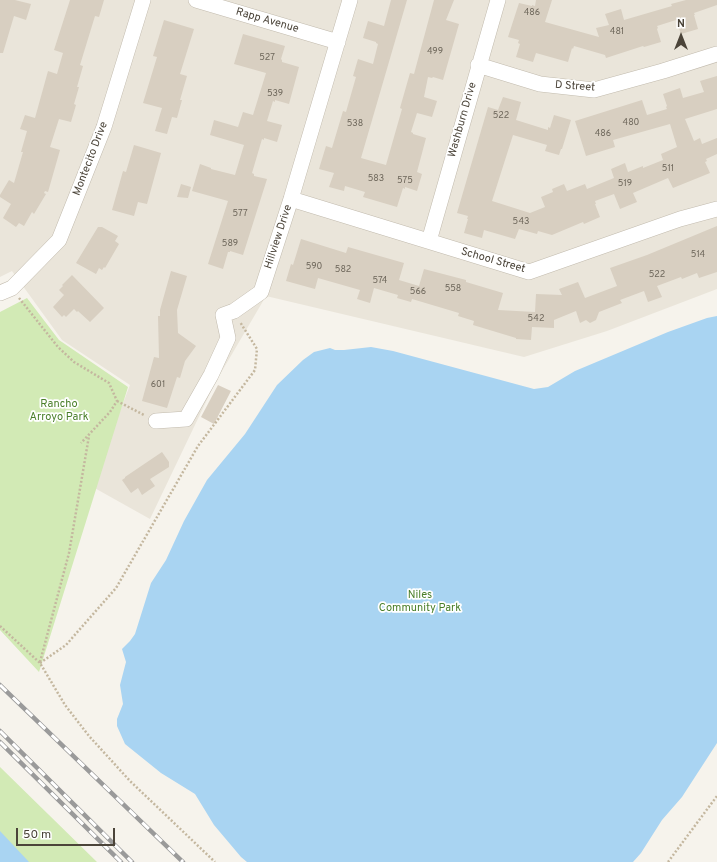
<!DOCTYPE html>
<style>
body{margin:0}
#map{position:relative;width:717px;height:862px;overflow:hidden;background:#f6f3ec;font-family:Overpass,sans-serif}
canvas{display:block}
.north{position:absolute;left:661px;top:16px;width:40px;height:40px;-webkit-text-stroke:3px #fff;paint-order:stroke;rotate:0deg;font-size:11px;font-weight:700;line-height:16px;text-align:center;color:#4b4439}
.north::after{content:'';display:block;margin:auto;width:14px;height:18px;background:#4b4439;clip-path:polygon(50% 0,100% 100%,50% 72%,0 100%)}
.scale{position:absolute;left:16px;top:828px;width:99px;height:18px;box-sizing:border-box;border:2px solid #4b4439;border-top:0;padding-left:5px;font-size:12px;line-height:14px;white-space:nowrap;color:#4b4439;-webkit-text-stroke:3px #fff;paint-order:stroke}
</style>
<div id="map">
<canvas width="717" height="862"></canvas>
<div class="north">N</div>
<div class="scale">50 m</div>
</div>
<script>
const ctx = document.querySelector('canvas').getContext('2d');
ctx.lineJoin = 'round';
function paint(path, color) {
  ctx.fillStyle = color;
  ctx.fill(path, 'evenodd');
}
function shape(rows) {
  const path = new Path2D();
  for (const r of rows) {
    path.moveTo(r[0], r[1]);
    for (let i = 2; i < r.length; i += 2) path.lineTo(r[i], r[i + 1]);
  }
  return path;
}
function stroke(path, color, width, dash) {
  ctx.strokeStyle = color;
  ctx.lineWidth = width;
  ctx.lineCap = dash ? 'butt' : 'round';
  ctx.setLineDash(dash || []);
  ctx.stroke(path);
}
function drawText(font, color, halo, rows, align = 'center') {
  ctx.font = font + ' Overpass,sans-serif';
  ctx.lineWidth = 3.5;
  ctx.setLineDash([]);
  ctx.textBaseline = 'middle';
  ctx.strokeStyle = halo;
  ctx.fillStyle = color;
  for (const [text, x, y, turn = 0] of rows) {
    ctx.save();
    ctx.translate(x, y);
    ctx.rotate((+turn || 0) * Math.PI / 180);
    ctx.textAlign = isNaN(turn) ? turn : align;
    if (halo) ctx.strokeText(text, 0, 0);
    ctx.fillText(text, 0, 0);
    ctx.restore();
  }
}
const residential = shape([
 [0,0,717,0,717,289,607,331,524,357,266,296,215,383,150,519,91,486,130,385,62,340,12,271,0,277]
]);
const green = shape([
 [27,298,59,340,128,387,39,672,0,630,0,312],
 [0,767,97,862,0,862]
]);
const water = shape([
 [717,316,717,743,682,797,662,820,641,853,633,862,247,862,241,857,214,825,195,794,161,773,125,744,117,726,117,719,123,704,120,685,126,662,122,649,130,641,135,634,151,583,166,560,184,521,207,480,245,434,277,385,303,360,314,352,330,348,335,350,344,350,371,347,393,351,534,389,548,387,575,371,668,332,707,318],
 [0,831,29,862,0,862]
]);
const building = shape([
 [0,0,15,0,31,4,26,20,14,16,3,53,0,53],
 [70,0,104,0,99,17,95,16,80,65,83,66,77,87,79,87,74,104,76,105,71,122,59,119,50,147,60,150,48,192,45,191,44,193,46,194,34,214,32,212,24,226,19,223,16,227,3,218,11,204,0,197,0,195,9,180,14,183,23,152,21,152,27,131,20,129,25,115,35,118,48,71,57,74,63,53,54,50],
 [391,0,407,0,361,158,386,165,402,109,400,108,410,73,414,74,434,0,454,0,446,20,459,24,443,80,433,77,432,78,428,77,424,97,437,101,432,117,417,113,411,132,413,133,413,134,426,138,417,172,422,174,417,191,405,187,405,189,403,188,397,207,363,197,365,192,345,186,344,191,329,187,334,173,319,169,326,146,332,148,343,111,346,112,356,77,353,76,358,59,373,64,378,44,376,43,376,42,363,38,368,21,384,26],
 [536,0,552,0,545,22,599,37,596,28,609,25,605,14,621,9,624,20,672,6,671,4,686,0,717,0,717,5,694,13,695,15,694,15,698,29,681,34,676,20,657,26,658,28,657,29,661,42,644,47,643,46,606,58,605,55,574,46,573,49,572,48,568,62,536,53,533,62,516,57,520,44,518,43,519,40,508,37,519,3,532,6,532,5,535,6],
 [164,20,194,29,180,74,187,76,180,100,182,100,177,118,172,117,167,134,155,131,162,108,143,103,157,57,153,56],
 [243,34,285,46,281,59,282,60,282,62,299,67,289,104,275,100,275,102,273,101,267,121,282,125,277,142,264,138,264,140,262,139,252,173,254,174,254,176,267,179,243,255,230,251,230,252,228,252,223,269,208,264,228,201,192,191,200,164,211,168,211,169,235,175,244,145,210,135,214,120,238,127,243,112,253,115,266,73,234,64],
 [717,76,717,109,685,119,694,141,700,138,702,144,717,138,717,154,706,159,707,161,705,162,710,173,673,188,668,178,633,193,637,202,620,209,614,194,595,201,596,204,595,204,600,217,584,224,583,222,552,235,538,231,537,234,519,229,515,239,484,230,482,238,464,233,468,219,467,219,468,216,457,213,488,107,498,110,503,97,521,102,516,120,548,130,548,127,550,128,554,115,571,120,562,149,561,149,559,155,545,151,547,145,513,135,492,201,530,213,545,207,541,197,553,192,552,189,564,184,567,191,585,184,587,189,614,178,611,169,625,163,628,172,643,166,643,168,663,160,661,154,677,147,670,124,613,140,615,147,586,156,575,121,642,100,647,115,667,109,666,107,667,106,663,94,680,88,683,98,704,92,700,81],
 [134,145,161,153,147,204,138,202,134,216,112,210,123,171,126,172],
 [181,184,191,187,188,198,177,197],
 [717,226,717,272,699,278,697,273,682,279,681,277,657,286,662,297,648,302,644,291,620,300,622,303,599,312,596,320,590,323,586,320,580,323,576,311,554,320,554,328,532,327,531,340,516,339,516,338,473,325,474,321,458,316,459,313,412,299,411,302,397,298,398,295,374,288,370,303,357,299,360,290,318,278,315,289,286,281,291,264,293,265,301,239,346,253,348,247,404,263,399,280,419,286,424,269,466,280,466,282,503,293,498,310,535,312,536,294,562,295,559,289,578,282,585,298,617,286,610,268,647,255],
 [98,227,102,227,118,236,115,241,119,244,105,268,104,267,102,270,99,268,96,274,76,263],
 [171,271,187,276,177,310,178,333,196,346,185,361,180,378,177,377,167,408,142,401,154,357,159,358,158,316,160,316,160,310],
 [72,275,104,308,90,322,78,311,77,312,74,309,66,317,64,315,62,317,53,307,64,295,59,290,63,286,62,285],
 [218,385,231,391,214,424,201,417],
 [162,452,169,462,169,467,150,479,155,486,142,495,138,488,131,493,122,480,125,478,125,477]
]);
const path = shape([
 [19,298,58,347,74,362,109,383,117,401,110,412,81,443],
 [117,401,144,415],
 [0,626,40,663,65,705,89,736,130,781,215,862],
 [40,662,69,553,89,436],
 [40,663,66,645,116,588,198,446,255,370,257,349,240,322],
 [668,862,717,796]
]);
const minor = shape([
 [196,0,338,42],
 [478,65,540,84,594,90,663,71,717,54],
 [291,199,529,272,680,219,717,209],
 [429,241,498,0],
 [0,293,12,288,59,240,104,127,143,0],
 [156,421,186,419,211,375,228,338,223,315,234,311,261,292,291,199,350,0]
]);
const rail = shape([
 [0,685,183,862],
 [0,731,132,862],
 [0,742,121,862]
]);
const numberNames = [
 ["486",532,13],
 ["481",617,32],
 ["499",435,52],
 ["527",267,58],
 ["539",275,94],
 ["522",501,116],
 ["480",631,123],
 ["538",355,124],
 ["486",603,134],
 ["511",668,169],
 ["583",376,179],
 ["575",405,181],
 ["519",625,184],
 ["577",240,214],
 ["543",521,222],
 ["589",230,244],
 ["514",698,255],
 ["590",314,267],
 ["582",343,270],
 ["522",657,275],
 ["574",380,281],
 ["558",453,289],
 ["566",418,292],
 ["542",536,319],
 ["601",158,385]
];
const streetNames = [
 ["Rapp Avenue",267,21,16],
 ["D Street",575,87,4],
 ["Washburn Drive",463,120,-74],
 ["Montecito Drive",91,159,-69],
 ["Hillview Drive",279,237,-72],
 ["School Street",493,261,16]
];
const parkNames = [
 ["Rancho",59,405],
 ["Arroyo Park",59,418],
 ["Niles",420,596],
 ["Community Park",420,609]
];
paint(residential, '#eae5da');
paint(green, '#d2eab5');
paint(water, '#a9d4f2');
paint(building, '#d8cfc1');
stroke(minor, '#c2bbae', 16);
stroke(path, '#c4b79f', 2.5, [2, 2]);
stroke(minor, '#fff', 15);
stroke(rail, '#9a9a9a', 4.5);
stroke(rail, '#fff', 3, [9]);
drawText('9px', '#6e675b', null, numberNames);
drawText('11px', '#4b4439', '#fff', streetNames);
drawText('11px', '#4a7f2a', '#fff', parkNames);
</script>
